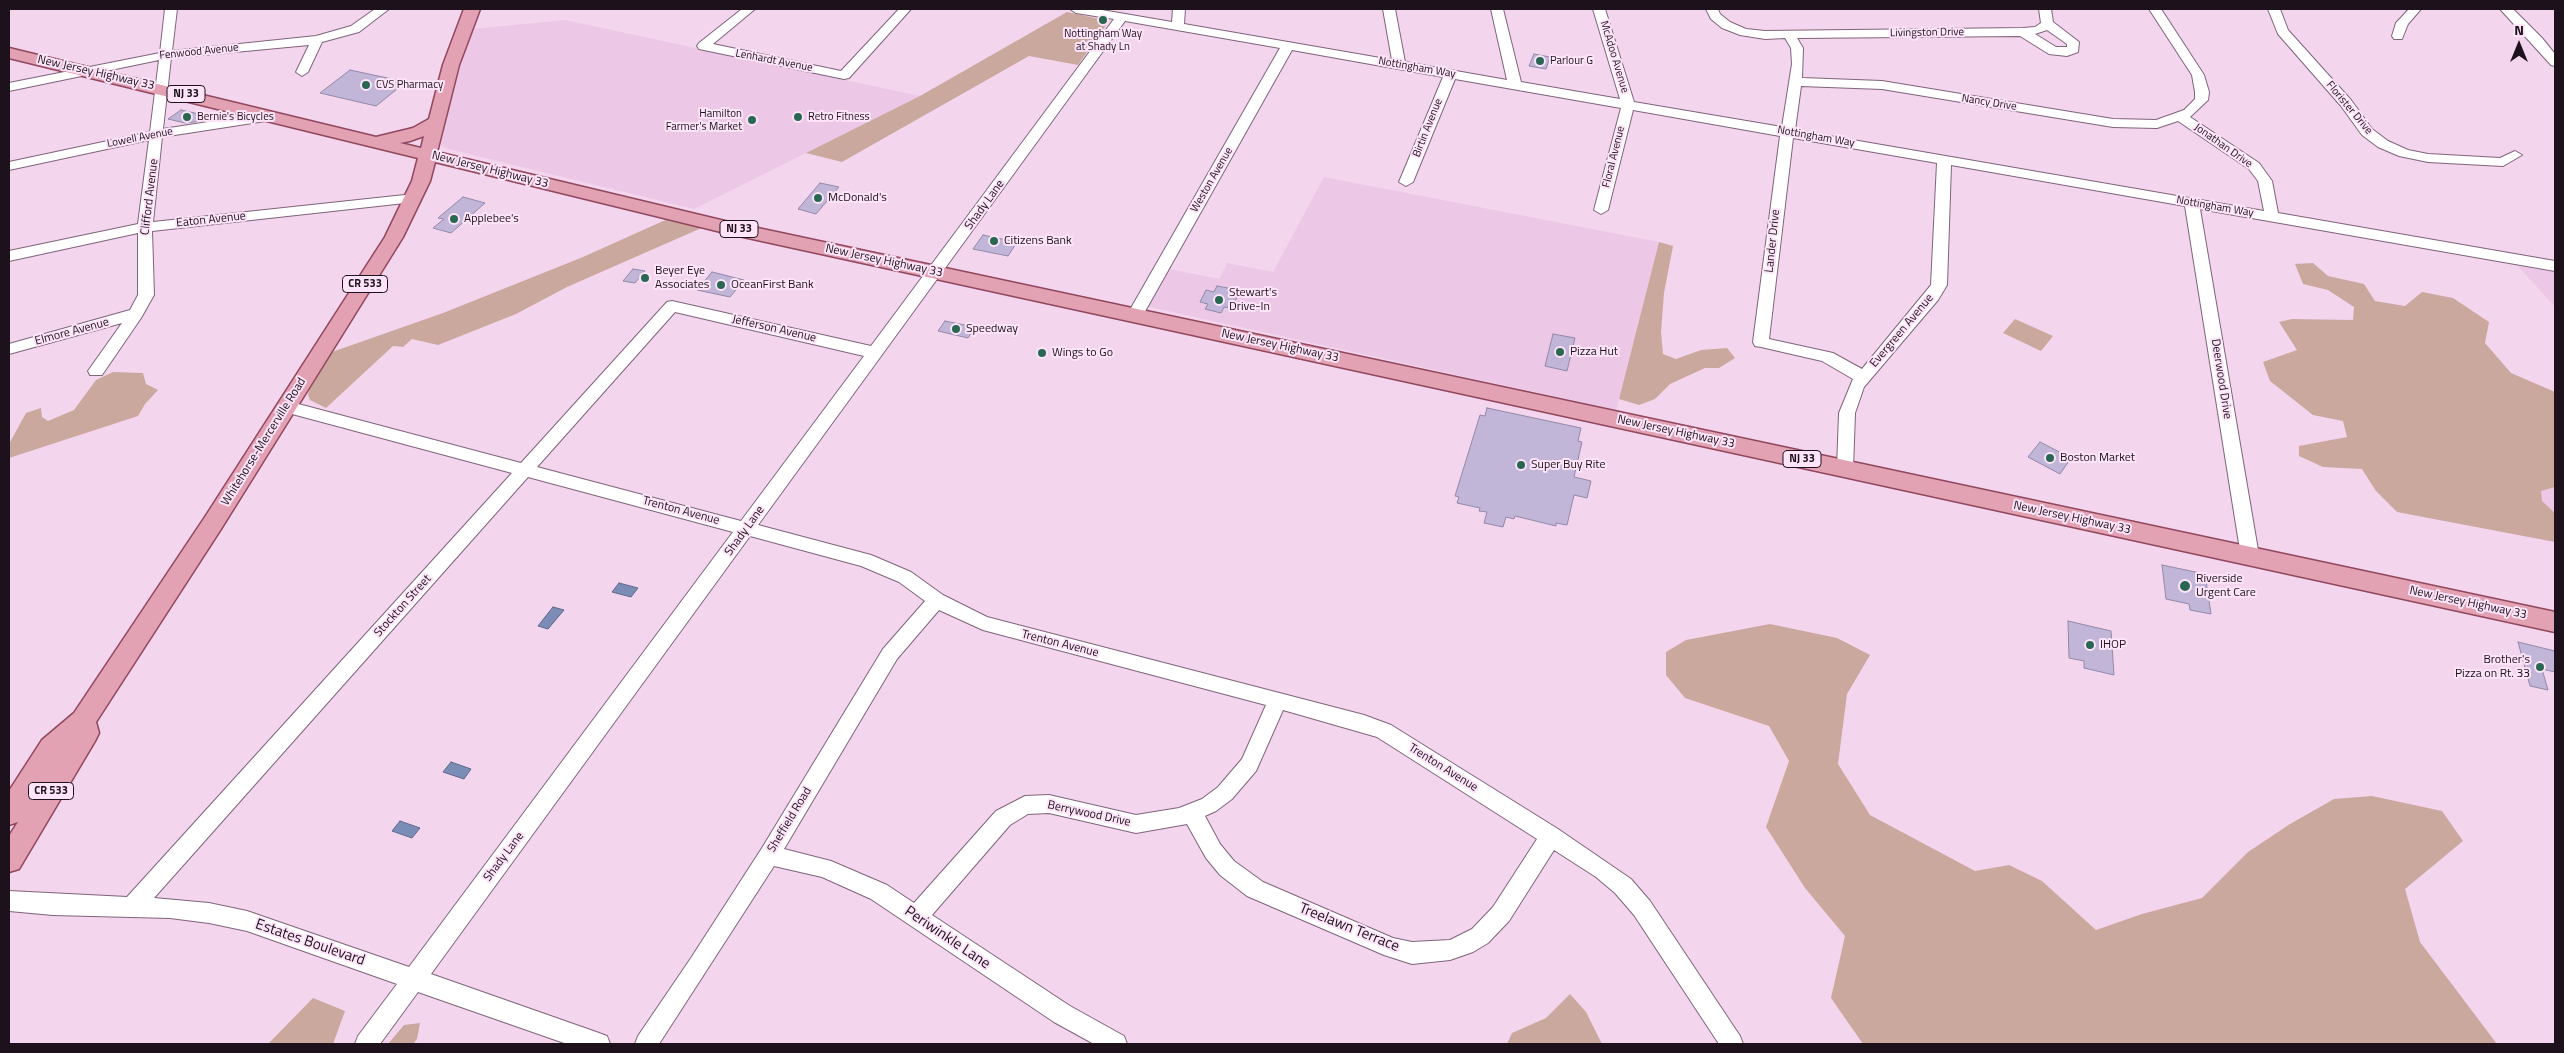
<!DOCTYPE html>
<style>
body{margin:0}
#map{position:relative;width:2564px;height:1053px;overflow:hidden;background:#f4d5ee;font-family:"Titillium Web",sans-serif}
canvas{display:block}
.frame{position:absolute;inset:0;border:10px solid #1d121b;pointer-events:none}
.north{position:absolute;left:2494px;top:20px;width:50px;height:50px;-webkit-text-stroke:4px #fde4f9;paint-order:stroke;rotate:0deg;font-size:14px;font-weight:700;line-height:20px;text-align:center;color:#1d121b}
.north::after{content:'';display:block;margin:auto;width:18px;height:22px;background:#1d121b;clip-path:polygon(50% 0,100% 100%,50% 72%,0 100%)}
</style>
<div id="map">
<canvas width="2564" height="1053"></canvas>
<div class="frame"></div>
<div class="north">N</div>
</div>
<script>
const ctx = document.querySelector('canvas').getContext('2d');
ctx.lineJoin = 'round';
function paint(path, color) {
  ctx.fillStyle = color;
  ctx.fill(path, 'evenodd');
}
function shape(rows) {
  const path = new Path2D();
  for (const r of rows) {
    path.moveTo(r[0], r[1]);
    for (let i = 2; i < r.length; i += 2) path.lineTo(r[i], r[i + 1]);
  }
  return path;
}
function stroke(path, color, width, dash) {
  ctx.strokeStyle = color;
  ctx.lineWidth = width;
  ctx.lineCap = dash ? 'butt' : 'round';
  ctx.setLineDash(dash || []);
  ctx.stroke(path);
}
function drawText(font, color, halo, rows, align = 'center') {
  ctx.font = font + ' "Titillium Web",sans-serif';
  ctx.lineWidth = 4;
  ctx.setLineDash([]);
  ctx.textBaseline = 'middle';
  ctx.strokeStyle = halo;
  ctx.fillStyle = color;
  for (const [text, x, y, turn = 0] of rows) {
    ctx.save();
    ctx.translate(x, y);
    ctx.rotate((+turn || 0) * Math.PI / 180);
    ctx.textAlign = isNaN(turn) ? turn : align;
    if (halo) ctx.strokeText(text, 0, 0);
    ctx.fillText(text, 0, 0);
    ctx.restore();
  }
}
const built = shape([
 [565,20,920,96,694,209,448,149,440,145,440,140,450,97,473,29],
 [1324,177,1659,242,1616,410,1145,306,1165,268,1219,279,1227,263,1273,272],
 [2518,266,2555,272,2555,307],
 [2555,487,2555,513,2542,501,2541,491]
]);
const green = shape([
 [1067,12,1109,21,1078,65,1029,56,842,162,806,153,920,96],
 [672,217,706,226,567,287,516,314,438,345,412,339,403,347,393,346,326,408,310,400,308,395,309,390,332,352,443,313,583,257],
 [1659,242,1673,246,1664,293,1661,332,1663,354,1676,359,1701,350,1727,348,1735,358,1719,368,1705,368,1670,384,1655,399,1639,405,1619,399],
 [2313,263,2328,276,2364,284,2375,301,2405,306,2422,292,2453,298,2489,322,2485,343,2511,373,2555,392,2555,487,2541,491,2542,501,2555,513,2555,542,2397,512,2376,491,2362,469,2323,467,2299,456,2299,446,2347,437,2343,421,2313,415,2270,381,2263,362,2297,350,2279,322,2292,319,2353,320,2354,307,2328,290,2303,284,2295,264],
 [2015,319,2053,336,2041,351,2003,333],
 [113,372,143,373,146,384,158,390,145,404,138,416,9,458,9,444,26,413,41,408,42,417,48,421,74,410,96,380],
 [1770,624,1837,638,1870,655,1847,694,1838,764,1870,815,1975,871,2009,865,2042,881,2096,930,2142,914,2202,898,2248,852,2290,824,2334,799,2372,796,2442,811,2463,841,2405,889,2420,942,2497,1044,1863,1044,1831,998,1845,936,1805,888,1766,827,1789,761,1769,726,1685,698,1666,675,1666,652,1686,640],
 [1570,994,1586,1012,1602,1044,1507,1044,1512,1033,1546,1018],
 [313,998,345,1011,333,1044,268,1044],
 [420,1023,417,1039,413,1044,388,1044,404,1025]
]);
const water = shape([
 [619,583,638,588,631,597,612,592,619,583],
 [553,607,564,610,548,629,538,626,553,607],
 [451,762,471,769,464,779,443,772,451,762],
 [400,821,420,828,412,838,392,831,400,821]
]);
const building = shape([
 [1534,54,1550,57,1546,69,1529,66,1534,54],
 [350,70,406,82,376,106,320,93,350,70],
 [181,110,217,118,217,119,185,123,168,119,181,110],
 [820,183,839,187,816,214,798,209,820,183],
 [463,197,485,203,451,233,433,228,444,219,438,218,463,197],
 [983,235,992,237,1017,242,1008,256,973,249,983,235],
 [633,269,645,271,635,283,623,281,633,269],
 [712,272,744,280,730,297,697,290,712,272],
 [1217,286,1233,289,1230,295,1237,297,1232,308,1224,307,1221,313,1205,309,1208,304,1200,302,1206,290,1214,292,1217,286],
 [945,321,975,327,968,338,938,331,945,321],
 [1553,334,1575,338,1567,371,1545,366,1553,334],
 [1487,408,1581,428,1578,441,1582,442,1574,477,1591,481,1587,498,1574,495,1567,525,1556,523,1556,526,1515,516,1514,519,1506,517,1503,527,1484,523,1487,512,1479,511,1480,508,1457,503,1459,497,1455,496,1480,415,1485,416,1487,408],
 [2040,442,2071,458,2060,474,2028,457,2040,442],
 [2162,565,2205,574,2211,614,2190,610,2189,604,2166,599,2162,565],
 [2068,621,2111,631,2114,675,2084,668,2084,661,2069,658,2068,621],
 [2518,642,2555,651,2555,672,2542,669,2548,690,2530,686,2518,642]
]);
const minor = shape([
 [165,9,177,9,172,51,316,36,351,26,375,9,389,9,359,32,322,42,308,72,302,76,296,72,309,45,171,58,163,129,272,112,279,116,272,120,162,137,153,222,414,194,421,198,414,202,152,231,154,295,141,318,102,375,90,375,88,371,122,323,9,354,9,344,130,310,138,295,138,233,9,261,9,251,138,224,149,140,9,170,9,162,150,132,159,60,9,91,9,83,160,53,165,9],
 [742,9,755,9,713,44,841,71,899,9,911,9,849,78,844,79,699,49,697,46,699,43,742,9],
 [1070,9,1096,9,1172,22,1173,9,1185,9,1184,24,1392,60,1383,9,1395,9,1405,62,1507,80,1491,9,1503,9,1521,82,1620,99,1593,9,1605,9,1634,102,1782,127,1792,64,1791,48,1785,38,1765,39,1740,35,1722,28,1711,19,1706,9,1718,9,1720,14,1730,22,1746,29,1765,31,2023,28,2035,27,2041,23,2039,9,2051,9,2053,22,2079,42,2078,52,2067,56,2049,54,2020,36,1797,38,1803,48,1802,78,1882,81,2113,119,2156,120,2184,110,2195,99,2195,92,2192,75,2149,9,2161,9,2204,75,2209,92,2208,100,2190,117,2259,163,2272,181,2278,213,2555,261,2555,271,2200,209,2259,556,2256,561,2250,563,2244,561,2241,556,2185,206,1951,165,1947,285,1938,300,1864,387,1855,413,1853,469,1851,473,1845,475,1839,473,1837,469,1839,413,1853,379,1822,361,1761,347,1755,346,1753,342,1780,136,1633,110,1608,210,1601,214,1594,210,1621,108,1455,79,1413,182,1406,186,1399,182,1443,77,1292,50,1143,315,1135,320,1127,315,1280,48,1125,21,758,525,871,555,911,572,943,595,987,617,1364,715,1391,725,1558,829,1631,879,1650,901,1740,1036,1743,1044,1719,1044,1634,915,1615,893,1596,877,1554,850,1509,921,1488,943,1473,952,1450,960,1412,964,1384,955,1247,896,1220,875,1206,858,1187,824,1136,833,1049,813,1028,814,1010,825,932,915,1070,1006,1124,1036,1127,1044,1094,1044,1054,1022,871,899,822,877,774,866,659,1044,635,1044,638,1036,691,958,762,848,883,649,925,601,899,582,861,566,750,536,431,974,599,1033,607,1036,610,1044,567,1044,418,992,380,1044,355,1044,358,1036,397,984,247,931,209,923,170,918,53,915,9,911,9,891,127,897,512,473,281,411,279,407,281,403,287,401,521,463,667,302,672,301,871,346,1114,19,1076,13,1070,9],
 [2047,30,2067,44,2067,47,2056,47,2035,34,2047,30],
 [1801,86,1882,89,2113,127,2157,128,2178,121,2249,169,2258,181,2264,211,1795,130,1801,86],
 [1793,138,1937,163,1931,285,1862,369,1833,353,1769,339,1793,138],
 [675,312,864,356,741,521,537,467,675,312],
 [528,477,733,532,409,967,247,911,209,903,154,898,528,477],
 [939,610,983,630,1266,705,1242,759,1218,787,1202,799,1179,808,1136,815,1049,795,1025,796,996,811,914,903,887,885,831,861,784,849,897,659,939,610],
 [1283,710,1377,737,1537,839,1493,907,1472,929,1450,940,1412,942,1393,938,1263,882,1234,861,1220,844,1205,816,1216,811,1232,799,1256,771,1283,710],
 [2268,9,2280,9,2288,30,2351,100,2372,129,2388,141,2408,150,2428,154,2500,158,2515,151,2522,155,2503,166,2428,162,2399,156,2378,147,2362,135,2341,106,2278,34,2268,9],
 [2409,9,2421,9,2408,24,2402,39,2394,39,2392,36,2396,23,2409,9],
 [2500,9,2513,9,2542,38,2555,54,2555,66,2551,65,2500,9]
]);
const major = shape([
 [464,9,480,9,459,65,437,152,725,221,2555,612,2555,632,725,233,435,162,430,181,403,237,221,529,96,722,99,733,95,741,19,869,9,872,9,836,18,822,9,825,9,791,42,740,74,713,205,517,385,237,412,181,418,158,9,58,9,48,376,137,413,128,429,119,443,65,464,9],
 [424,136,421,148,400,143,410,141,424,136]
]);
const markers = [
 [1103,20,5,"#2a6753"],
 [1540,61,5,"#2a6753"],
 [366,85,5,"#2a6753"],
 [187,117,5,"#2a6753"],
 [798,117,5,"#2a6753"],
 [752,120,5,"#2a6753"],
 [818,198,5,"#2a6753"],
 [454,219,5,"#2a6753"],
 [994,241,5,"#2a6753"],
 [645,278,5,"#2a6753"],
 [721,285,5,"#2a6753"],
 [1219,300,5,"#2a6753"],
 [956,329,5,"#2a6753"],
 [1560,352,5,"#2a6753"],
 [1042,353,5,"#2a6753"],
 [2050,458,5,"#2a6753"],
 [1521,465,5,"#2a6753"],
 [2185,586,6,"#2a6753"],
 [2090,645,5,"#2a6753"],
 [2540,667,5,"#2a6753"]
];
const farStreetnames = [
 ["Livingston Drive",1927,33,-1],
 ["Fenwood Avenue",199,52,-6],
 ["McAdoo Avenue",1614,57,73],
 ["Lenhardt Avenue",774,61,11],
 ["Nottingham Way",1417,68,10],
 ["Nancy Drive",1989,103,9],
 ["Florister Drive",2349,108,50],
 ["Birtin Avenue",1428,128,-68],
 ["Nottingham Way",1816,137,10],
 ["Lowell Avenue",140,138,-11],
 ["Jonathan Drive",2223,146,35],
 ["Floral Avenue",1614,157,-76],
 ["Weston Avenue",1212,180,-60],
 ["Nottingham Way",2215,207,10]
];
const farPoinames = [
 ["Nottingham Way",1103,34,"center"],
 ["at Shady Ln",1103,47,"center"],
 ["Parlour G",1550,61],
 ["CVS Pharmacy",376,85],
 ["Hamilton",742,114,"right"],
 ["Farmer's Market",742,127,"right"],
 ["Bernie's Bicycles",197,117],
 ["Retro Fitness",808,117]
];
const shields = [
 [186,94,38],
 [739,229,38],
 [365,284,45],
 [1802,459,38],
 [51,791,45]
];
const shieldNames = [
 ["NJ 33",186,94],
 ["NJ 33",739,229],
 ["CR 533",365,284],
 ["NJ 33",1802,459],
 ["CR 533",51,791]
];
const streetNames = [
 ["New Jersey Highway 33",96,73,13],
 ["New Jersey Highway 33",490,170,14],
 ["Clifford Avenue",150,197,-83],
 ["Shady Lane",985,205,-54],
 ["Eaton Avenue",211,220,-6],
 ["Lander Drive",1773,241,-84],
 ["New Jersey Highway 33",884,261,12],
 ["Jefferson Avenue",774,329,13],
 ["Evergreen Avenue",1902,331,-50],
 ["Elmore Avenue",72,332,-15],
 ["New Jersey Highway 33",1280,346,12],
 ["Deerwood Drive",2221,379,81],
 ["New Jersey Highway 33",1676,432,12],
 ["Whitehorse-Mercerville Road",264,442,-58],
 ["Trenton Avenue",681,511,15],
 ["New Jersey Highway 33",2072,518,12],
 ["Shady Lane",745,531,-54],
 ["New Jersey Highway 33",2468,603,12],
 ["Stockton Street",403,606,-48],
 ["Trenton Avenue",1060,644,14],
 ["Trenton Avenue",1443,768,32],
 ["Berrywood Drive",1089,814,12],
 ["Sheffield Road",790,820,-59],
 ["Shady Lane",504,857,-53]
];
const poiNames = [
 ["McDonald's",828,198],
 ["Applebee's",464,219],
 ["Citizens Bank",1004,241],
 ["Beyer Eye",655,271],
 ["Associates",655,285],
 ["OceanFirst Bank",731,285],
 ["Stewart's",1229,293],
 ["Drive-In",1229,307],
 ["Speedway",966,329],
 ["Pizza Hut",1570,352],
 ["Wings to Go",1052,353],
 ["Boston Market",2060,458],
 ["Super Buy Rite",1531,465],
 ["Riverside",2196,579],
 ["Urgent Care",2196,593],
 ["IHOP",2100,645],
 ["Brother's",2530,660,"right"],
 ["Pizza on Rt. 33",2530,674,"right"]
];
const nearStreetnames = [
 ["Treelawn Terrace",1349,928,22],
 ["Periwinkle Lane",947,938,34],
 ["Estates Boulevard",310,943,19]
];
paint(built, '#ecc7e6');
paint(green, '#caa89e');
paint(water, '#7b8db6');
stroke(water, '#5f6888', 1);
paint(building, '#c1b6d8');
stroke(building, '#9288a8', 1);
stroke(minor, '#7f647b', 2);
stroke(major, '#91475d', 3);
paint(minor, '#fff');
paint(major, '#e2a2b3');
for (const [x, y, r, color] of markers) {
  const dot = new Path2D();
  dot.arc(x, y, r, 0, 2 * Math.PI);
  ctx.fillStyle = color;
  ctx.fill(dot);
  stroke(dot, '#fde4f9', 2);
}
drawText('11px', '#1d121b', '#fde4f9', farStreetnames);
drawText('11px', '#1d121b', '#fde4f9', farPoinames, 'left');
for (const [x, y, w] of shields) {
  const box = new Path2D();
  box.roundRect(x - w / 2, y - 8.5, w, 17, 4);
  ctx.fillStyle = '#fde4f9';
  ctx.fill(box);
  stroke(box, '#1d121b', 1);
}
drawText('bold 11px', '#1d121b', null, shieldNames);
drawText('12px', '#1d121b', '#fde4f9', streetNames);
drawText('12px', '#1d121b', '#fde4f9', poiNames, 'left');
drawText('15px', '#1d121b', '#fde4f9', nearStreetnames);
</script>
